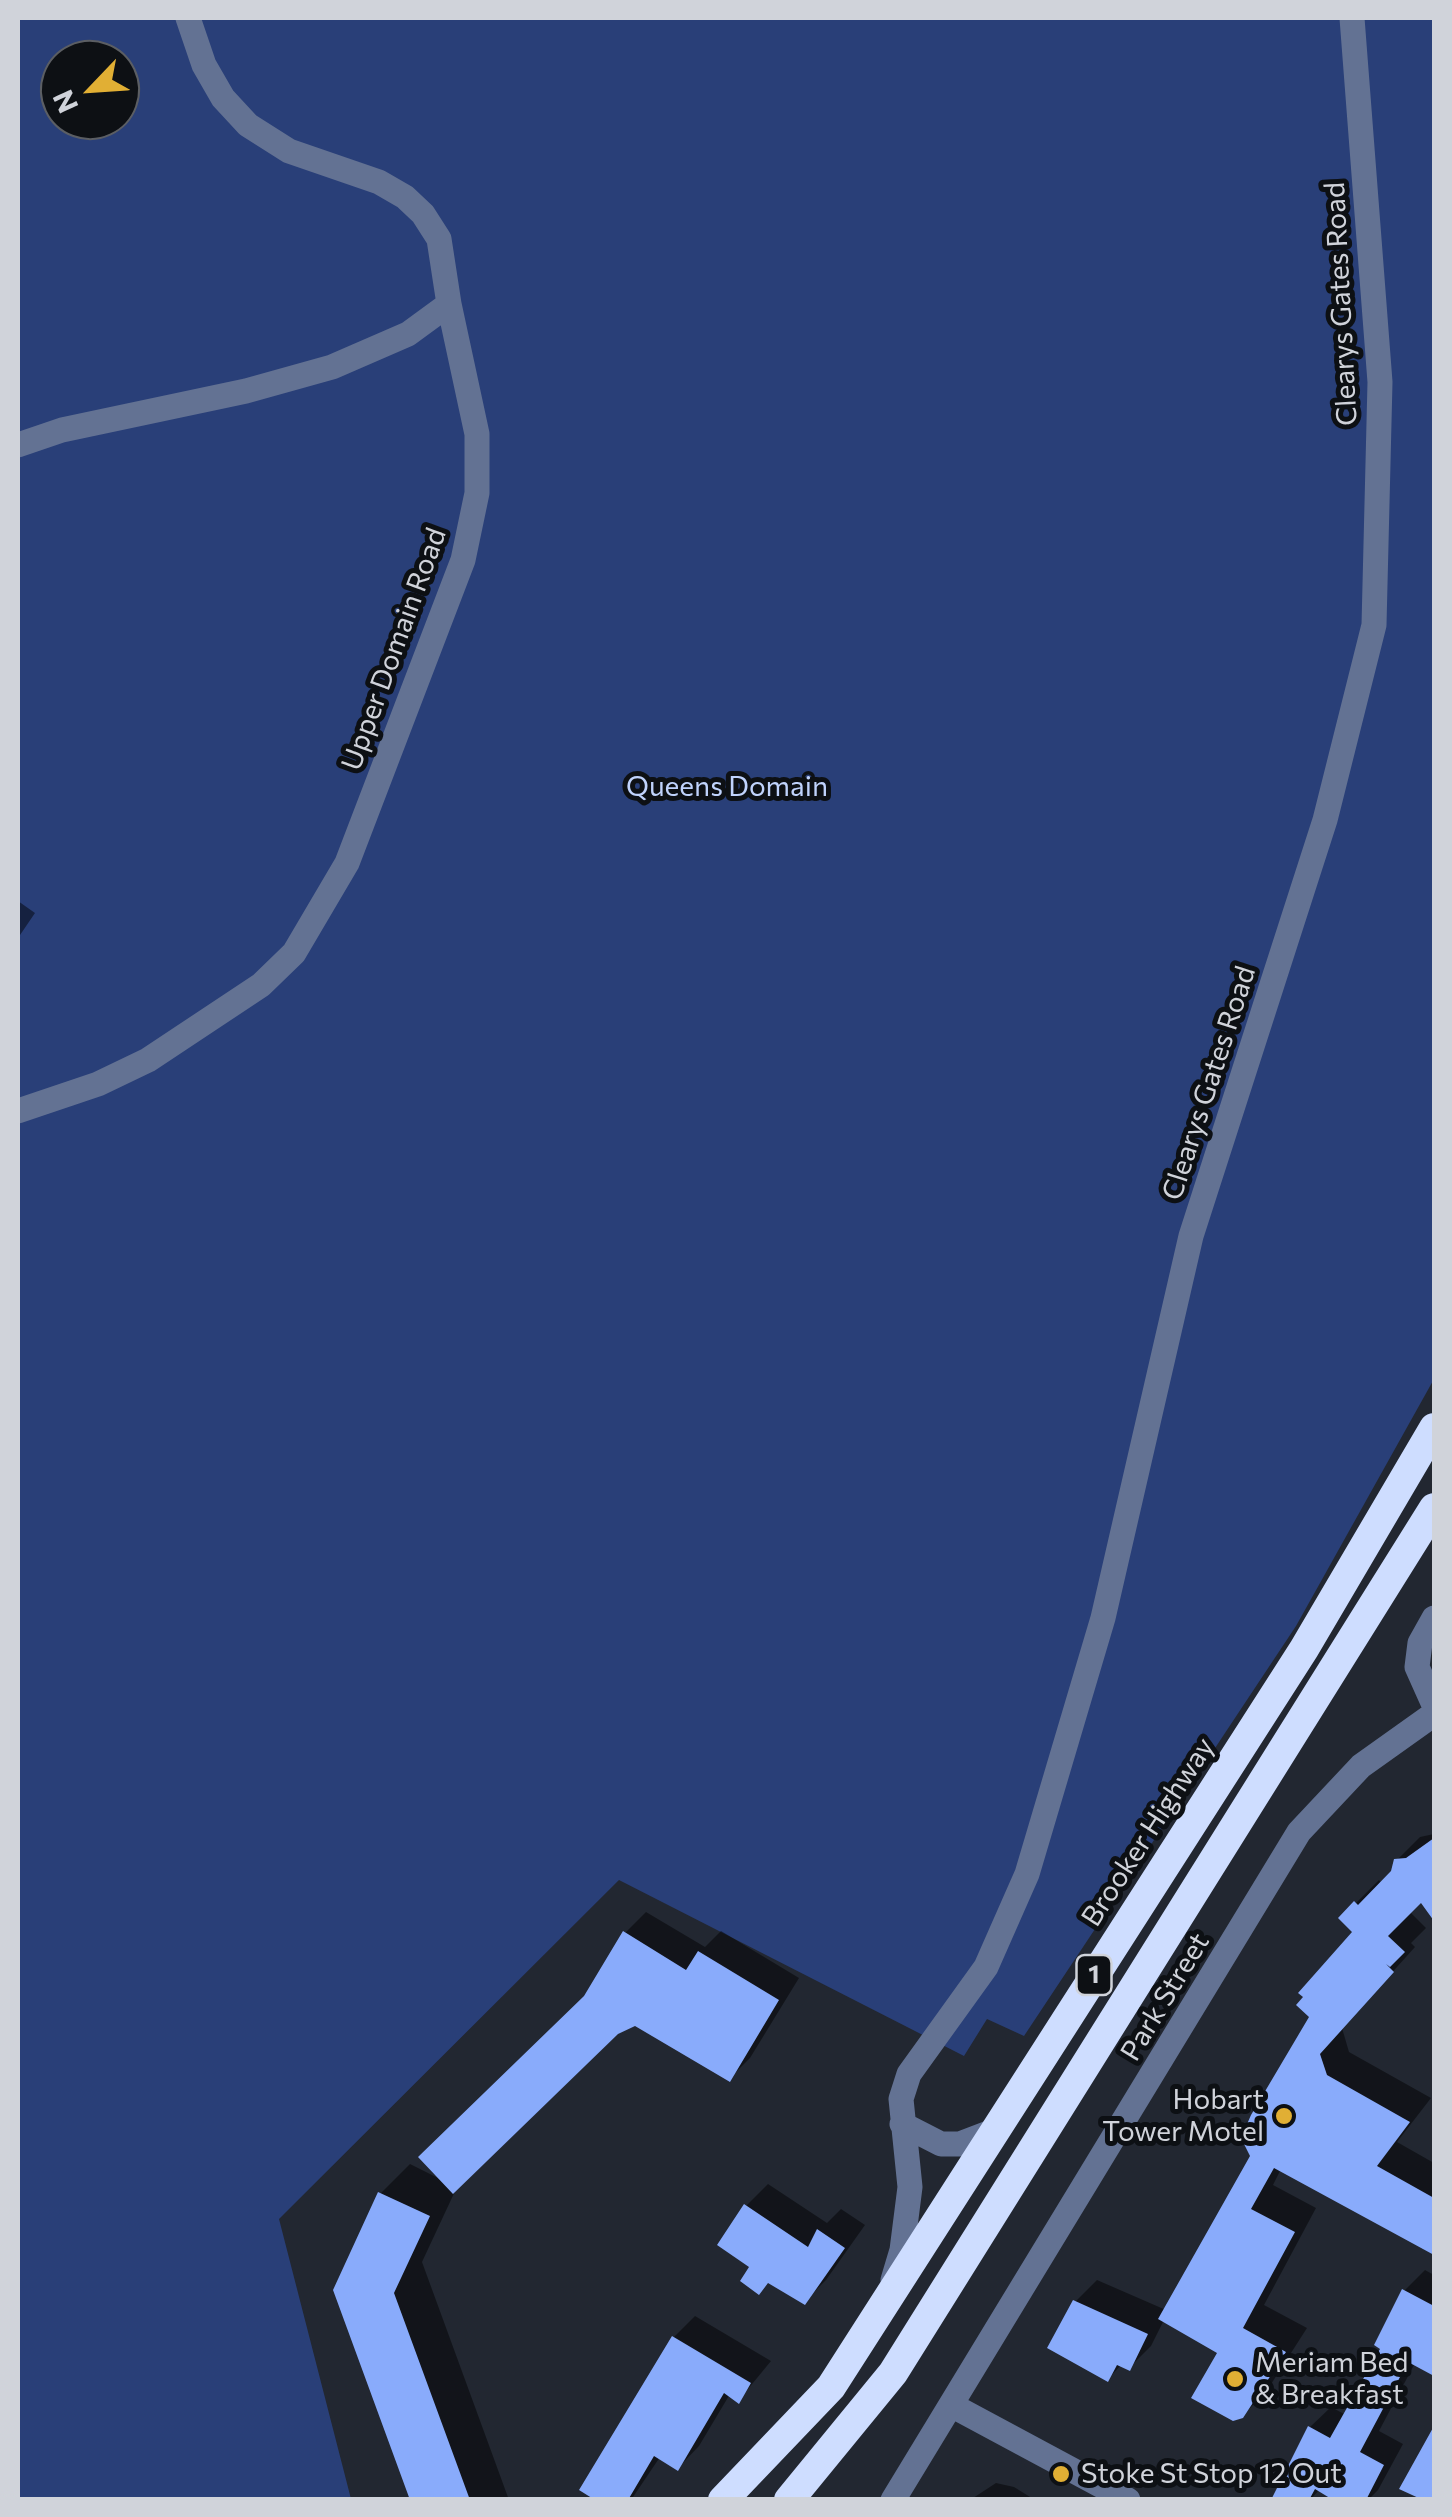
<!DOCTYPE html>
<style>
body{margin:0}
#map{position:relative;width:1452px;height:2517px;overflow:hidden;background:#222731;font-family:Commissioner,sans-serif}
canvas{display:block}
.frame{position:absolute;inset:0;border:20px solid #d0d3da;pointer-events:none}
.north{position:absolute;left:40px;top:40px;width:100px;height:100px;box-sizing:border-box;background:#0d1014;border:2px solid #5b5e63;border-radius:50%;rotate:245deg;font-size:28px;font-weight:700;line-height:40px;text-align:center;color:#d0d3da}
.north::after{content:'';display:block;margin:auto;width:35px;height:45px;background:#e1af34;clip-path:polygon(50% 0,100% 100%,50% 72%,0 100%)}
</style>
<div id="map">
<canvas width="1452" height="2517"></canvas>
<div class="frame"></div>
<div class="north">N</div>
</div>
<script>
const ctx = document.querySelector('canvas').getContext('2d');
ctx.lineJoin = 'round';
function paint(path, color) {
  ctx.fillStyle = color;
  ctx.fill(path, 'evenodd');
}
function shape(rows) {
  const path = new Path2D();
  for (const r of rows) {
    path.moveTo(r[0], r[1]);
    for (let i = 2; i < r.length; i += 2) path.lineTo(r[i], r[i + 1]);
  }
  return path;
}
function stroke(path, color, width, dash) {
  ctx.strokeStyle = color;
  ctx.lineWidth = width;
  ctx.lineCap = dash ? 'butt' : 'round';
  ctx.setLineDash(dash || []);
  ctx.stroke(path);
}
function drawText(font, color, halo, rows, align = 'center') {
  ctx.font = font + ' Commissioner,sans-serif';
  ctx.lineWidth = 10;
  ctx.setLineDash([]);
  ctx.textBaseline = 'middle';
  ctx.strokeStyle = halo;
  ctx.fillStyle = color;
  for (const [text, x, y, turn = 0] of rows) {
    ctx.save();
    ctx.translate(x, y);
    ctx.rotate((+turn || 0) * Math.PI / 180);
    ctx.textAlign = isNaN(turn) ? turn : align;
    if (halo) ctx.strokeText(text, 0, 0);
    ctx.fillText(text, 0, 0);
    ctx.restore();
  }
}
const green = shape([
 [18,18,1434,18,1434,1379,1296,1626,1024,2036,987,2019,964,2056,619,1880,279,2219,351,2499,18,2499],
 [60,60,120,60,120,120,60,120]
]);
const shadow = shape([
 [18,901,35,913,18,938],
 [1434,1834,1434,1900,1427,1906,1421,1899,1409,1911,1426,1928,1411,1943,1415,1947,1342,2028,1349,2052,1431,2098,1397,2142,1434,2163,1434,2218,1412,2240,1281,2169,1273,2185,1316,2208,1264,2305,1307,2328,1266,2392,1242,2416,1220,2352,1164,2320,1151,2346,1129,2368,1122,2364,1108,2379,1075,2302,1097,2280,1166,2310,1252,2156,1355,1931,1341,1918,1379,1880,1382,1884,1394,1872,1397,1860,1420,1837],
 [646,1912,705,1947,721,1931,799,1978,750,2058,729,2079,635,2023,617,2032,457,2187,422,2262,509,2500,412,2500,380,2194,410,2164,442,2180,587,1996,625,1933],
 [768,2184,827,2223,841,2209,865,2225,826,2280,804,2302,753,2266,746,2206],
 [1425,2270,1434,2275,1434,2373,1415,2363,1379,2431,1403,2444,1378,2490,1368,2500,1339,2500,1320,2489,1310,2500,1290,2500,1310,2427,1331,2407,1346,2415,1384,2348,1404,2291],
 [695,2316,771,2361,739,2400,730,2394,699,2446,678,2468,660,2457,631,2500,600,2500,674,2337],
 [996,2483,1014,2487,1035,2500,970,2500]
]);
const building = shape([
 [1434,1838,1434,1921,1421,1903,1388,1936,1405,1952,1390,1967,1386,1964,1394,1972,1320,2054,1327,2075,1410,2122,1377,2166,1434,2198,1434,2255,1274,2168,1251,2209,1295,2232,1243,2328,1286,2352,1243,2418,1233,2421,1191,2398,1217,2353,1158,2319,1250,2156,1241,2138,1251,2115,1309,2017,1296,2005,1303,1997,1298,1993,1352,1932,1338,1918,1354,1901,1358,1905,1391,1871,1394,1859,1406,1858],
 [623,1931,686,1970,698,1951,779,2000,730,2082,635,2026,618,2034,453,2194,418,2157,584,1996],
 [378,2192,430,2216,394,2293,470,2500,410,2500,333,2290],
 [744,2204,808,2247,817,2229,845,2248,805,2305,768,2283,759,2295,740,2281,749,2267,717,2245],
 [1402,2289,1434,2306,1434,2376,1408,2362,1360,2452,1384,2465,1366,2500,1333,2500,1315,2489,1309,2500,1271,2500,1308,2426,1330,2438,1380,2349,1374,2345],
 [1073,2300,1148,2334,1130,2371,1117,2365,1108,2382,1047,2348],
 [672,2336,751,2383,739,2404,724,2393,678,2471,654,2456,628,2500,595,2500,579,2490],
 [1434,2426,1434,2500,1423,2500,1399,2489]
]);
const minor = shape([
 [188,18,204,65,223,98,248,125,289,151,379,182,405,197,423,214,439,239,449,304],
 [18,445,62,430,246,391,332,367,408,334,449,304,477,434,477,493,463,560,347,863,294,953,261,985,148,1060,98,1084,18,1111],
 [1434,1618,1420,1643,1417,1667,1434,1705],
 [902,2124,941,2144,960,2144,994,2131],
 [893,2280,902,2250,910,2187,901,2099,909,2074,986,1967,1027,1874,1103,1618,1191,1236,1325,820,1374,625,1380,382,1352,18],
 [953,2406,1128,2500],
 [893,2500,1299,1832,1361,1766,1434,1714]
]);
const highway = shape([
 [723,2500,831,2387,1304,1649,1434,1428],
 [789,2500,893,2373,1434,1508]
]);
const markers = [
 [1284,2116,10,"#e1af34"],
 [1235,2379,10,"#e1af34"],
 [1061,2474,10,"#e1af34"]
];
const shields = [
 [1094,1975,35]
];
const shieldNames = [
 ["1",1094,1975]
];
const streetNames = [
 ["Clearys Gates Road",1341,304,-93],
 ["Upper Domain Road",394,649,-70],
 ["Clearys Gates Road",1209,1083,-72],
 ["Brooker Highway",1148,1832,-57],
 ["Park Street",1165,1997,-59]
];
const parkNames = [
 ["Queens Domain",727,787]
];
const poiNames = [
 ["Hobart",1264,2100,"right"],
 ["Tower Motel",1264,2132,"right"],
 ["Meriam Bed",1255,2363],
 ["& Breakfast",1255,2395],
 ["Stoke St Stop 12 Out",1081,2474]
];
paint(green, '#293f78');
paint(shadow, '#0007');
paint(building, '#89abfb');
stroke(minor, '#637293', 25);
stroke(highway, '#ceddff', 30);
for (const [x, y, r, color] of markers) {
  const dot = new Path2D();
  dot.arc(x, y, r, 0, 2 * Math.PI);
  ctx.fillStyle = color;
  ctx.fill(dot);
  stroke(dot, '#0d1014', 4);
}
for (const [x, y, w] of shields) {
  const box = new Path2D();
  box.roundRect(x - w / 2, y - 20, w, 40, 8);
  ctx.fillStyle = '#0d1014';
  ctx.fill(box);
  stroke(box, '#d0d3da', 2.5);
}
drawText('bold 25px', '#d0d3da', null, shieldNames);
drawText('28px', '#d0d3da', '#0d1014', streetNames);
drawText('28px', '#c0d3fc', '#0d1014', parkNames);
drawText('28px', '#d0d3da', '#0d1014', poiNames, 'left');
</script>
